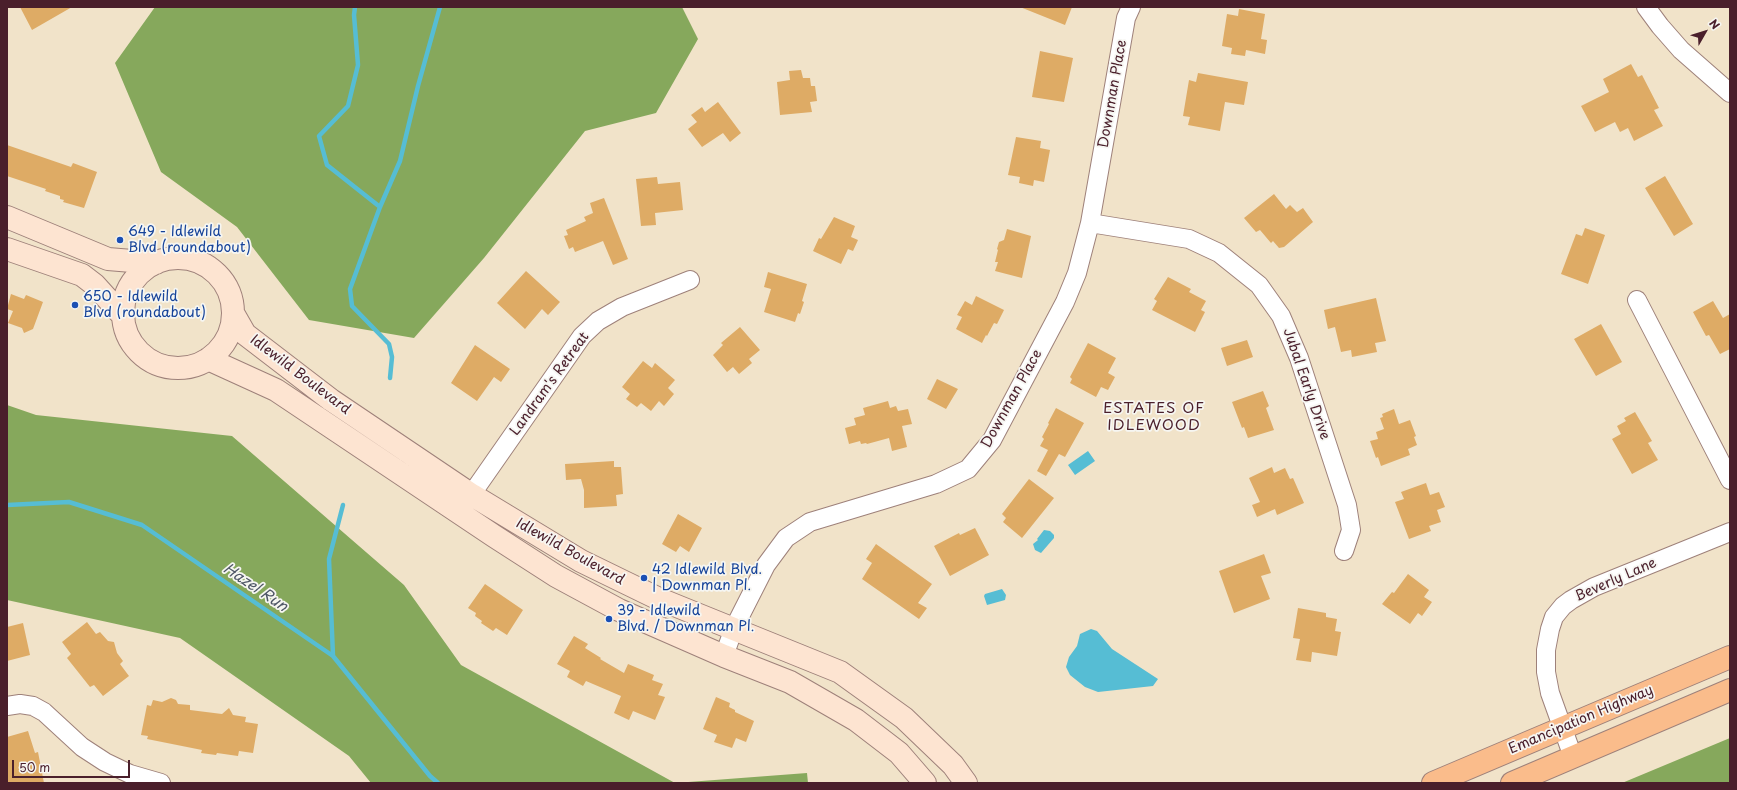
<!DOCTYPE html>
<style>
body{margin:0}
#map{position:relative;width:1737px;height:790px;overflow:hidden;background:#f1e3c9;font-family:"Playpen Sans",sans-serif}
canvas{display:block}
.frame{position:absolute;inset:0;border:8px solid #4a1f2b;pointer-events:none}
.north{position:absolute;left:1685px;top:12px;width:40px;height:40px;-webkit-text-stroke:3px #f6f6f2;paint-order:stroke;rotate:51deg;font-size:11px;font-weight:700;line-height:16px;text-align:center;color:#4a1f2b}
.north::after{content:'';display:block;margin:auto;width:14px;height:18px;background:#4a1f2b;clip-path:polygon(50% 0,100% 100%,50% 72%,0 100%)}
.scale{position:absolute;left:12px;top:760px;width:118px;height:18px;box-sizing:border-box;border:2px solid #4a1f2b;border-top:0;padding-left:5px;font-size:12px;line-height:14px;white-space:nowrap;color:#4a1f2b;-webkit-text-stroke:3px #f6f6f2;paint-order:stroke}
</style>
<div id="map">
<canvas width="1737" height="790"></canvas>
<div class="frame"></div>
<div class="north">N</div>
<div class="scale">50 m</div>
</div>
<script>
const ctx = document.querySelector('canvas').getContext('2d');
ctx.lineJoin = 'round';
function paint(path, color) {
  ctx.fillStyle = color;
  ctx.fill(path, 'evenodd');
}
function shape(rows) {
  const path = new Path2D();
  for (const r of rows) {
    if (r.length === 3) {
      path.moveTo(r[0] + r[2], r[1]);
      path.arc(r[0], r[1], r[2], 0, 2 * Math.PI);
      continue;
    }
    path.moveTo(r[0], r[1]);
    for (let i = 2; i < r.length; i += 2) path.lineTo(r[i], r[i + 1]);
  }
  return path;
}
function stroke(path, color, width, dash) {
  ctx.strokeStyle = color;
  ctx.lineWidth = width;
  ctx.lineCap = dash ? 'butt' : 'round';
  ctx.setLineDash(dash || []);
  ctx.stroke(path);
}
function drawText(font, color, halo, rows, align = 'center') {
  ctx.font = font + ' "Playpen Sans",sans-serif';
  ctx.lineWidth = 3.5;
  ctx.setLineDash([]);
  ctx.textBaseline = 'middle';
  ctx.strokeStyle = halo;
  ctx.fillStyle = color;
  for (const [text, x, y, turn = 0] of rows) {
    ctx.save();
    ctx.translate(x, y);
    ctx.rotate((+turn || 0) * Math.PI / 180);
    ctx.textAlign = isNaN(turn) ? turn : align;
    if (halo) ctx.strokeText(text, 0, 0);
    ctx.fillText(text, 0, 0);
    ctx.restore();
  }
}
const forest = shape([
 [155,7,682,7,698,39,656,113,585,131,484,258,414,338,309,320,237,227,161,172,115,63],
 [7,405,36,415,232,436,404,585,461,665,675,783,807,773,808,783,371,783,349,756,180,638,7,600],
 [1730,738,1730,783,1622,783]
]);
const water = shape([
 [1088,451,1095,461,1075,475,1068,465],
 [1044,530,1050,531,1054,535,1054,538,1041,553,1035,550,1033,544,1038,540,1037,539],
 [1002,589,1006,595,1005,600,987,605,984,596,985,594],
 [1091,629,1097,631,1112,649,1158,679,1153,686,1098,692,1085,687,1070,675,1066,667,1069,657,1077,646,1080,634]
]);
const stream = shape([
 [355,7,354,15,358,65,348,106,319,136,327,165,380,207,350,289,352,306,389,344,392,357,390,378],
 [380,207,400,161,418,86,440,7],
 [7,505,69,502,142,525,333,656,430,776,438,783],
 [333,656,329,559,343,505]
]);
const building = shape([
 [20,7,72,7,32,30],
 [1020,7,1072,7,1065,25],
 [1239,9,1265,14,1261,39,1267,40,1265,54,1246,50,1245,56,1231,54,1232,48,1222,46,1227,14,1238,16],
 [1040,51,1073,58,1064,102,1032,97],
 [1631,64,1638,77,1642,75,1659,108,1654,110,1663,126,1634,141,1628,128,1620,132,1615,122,1595,132,1581,106,1609,92,1603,79],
 [801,70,803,78,810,78,811,86,815,86,817,101,810,102,812,112,780,115,777,82,790,80,789,71],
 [1198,73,1248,82,1244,105,1225,102,1220,131,1188,125,1190,117,1183,116,1189,80,1196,82],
 [718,102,741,133,730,142,723,133,702,147,688,129,697,122,691,115,702,107,705,112],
 [1016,137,1041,141,1040,148,1050,150,1044,182,1034,180,1033,186,1019,183,1020,177,1008,175],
 [7,145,71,167,73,163,97,172,84,208,63,202,64,200,60,199,60,196,45,191,46,189,7,176],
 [1665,176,1693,224,1674,236,1645,188],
 [657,177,658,184,680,182,683,210,655,213,656,225,641,226,636,179],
 [1274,194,1286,209,1290,205,1297,212,1303,208,1313,222,1284,247,1279,248,1273,241,1271,243,1260,230,1256,232,1244,218],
 [604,198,628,259,613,265,603,241,575,252,573,247,569,249,564,236,568,235,566,230,586,221,584,217,593,213,590,203],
 [834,217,855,226,851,237,858,240,853,251,848,249,841,264,813,251,819,238,821,239],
 [1585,228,1605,235,1588,284,1561,274,1576,234,1582,236],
 [1007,229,1031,236,1022,278,995,271,998,262,995,262,998,250,997,249,999,242,1004,240],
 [526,271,560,302,548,315,542,309,525,329,497,303],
 [768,272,807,284,802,301,804,302,800,314,798,313,795,322,764,312,771,289,764,287],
 [1168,277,1191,289,1189,292,1206,301,1201,310,1205,312,1195,332,1152,310,1157,301,1154,299],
 [11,294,24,299,26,295,43,302,33,329,24,333,22,328,8,323,13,311,7,309],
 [976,296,1004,310,997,324,994,323,987,336,986,335,982,343,956,329,962,317,957,315,965,301,972,305],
 [1376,298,1386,341,1375,343,1377,352,1352,357,1351,350,1341,352,1335,327,1328,329,1324,310],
 [1713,301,1723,318,1730,314,1730,349,1720,354,1709,335,1706,336,1693,312],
 [1601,324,1622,362,1596,376,1574,339],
 [740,327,760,350,749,359,752,363,739,374,733,367,727,372,713,355,723,345,721,343],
 [1247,340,1253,357,1227,366,1221,348],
 [1088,343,1116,358,1108,373,1115,377,1108,390,1101,387,1096,397,1070,383,1072,379,1070,377],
 [475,345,510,369,501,382,494,377,477,401,451,383],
 [643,361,652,368,655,363,675,380,668,388,674,394,664,406,659,401,651,411,641,403,637,407,626,399,630,394,622,387],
 [937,379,958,389,946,409,927,399],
 [1263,391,1269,406,1266,408,1274,430,1248,438,1244,427,1242,428,1232,402],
 [888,401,890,408,896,406,898,411,908,409,912,424,902,426,907,447,892,451,889,438,867,444,866,443,861,444,860,441,849,444,845,428,856,425,854,418,865,415,863,408],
 [1056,408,1084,423,1065,457,1059,454,1046,476,1037,471,1048,450,1040,446,1044,439,1042,437,1049,424,1048,423],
 [1394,409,1399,424,1410,420,1416,436,1414,437,1417,445,1408,449,1410,455,1381,466,1378,457,1376,458,1370,441,1378,439,1376,432,1384,429,1380,418,1383,417,1382,414],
 [1635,412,1652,441,1648,443,1658,460,1632,474,1612,439,1621,434,1617,426,1626,421,1624,418],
 [614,461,614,467,621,467,623,494,616,495,617,506,584,508,584,490,581,479,566,480,565,464],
 [1272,467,1274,473,1285,468,1290,479,1293,478,1304,503,1277,515,1275,509,1257,517,1252,505,1260,502,1249,478],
 [1029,479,1054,498,1022,538,1003,522,1006,518,1002,514],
 [1426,483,1430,495,1439,492,1445,507,1437,510,1441,522,1429,526,1431,531,1409,539,1395,502,1404,499,1401,492],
 [678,514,702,528,689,552,680,546,676,552,662,544],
 [975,528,989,555,950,576,934,546,959,533,960,535],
 [876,544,932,584,918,603,927,608,919,619,862,579,872,563,866,559],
 [1264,554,1271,573,1261,576,1270,599,1234,613,1219,571],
 [1408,574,1429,590,1424,597,1432,602,1422,616,1418,613,1410,624,1382,604,1392,592,1394,593],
 [485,584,523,610,507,635,496,628,493,631,481,623,482,621,475,616,476,613,468,608],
 [1298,608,1326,613,1326,617,1337,619,1335,631,1341,632,1337,656,1312,652,1311,662,1296,660,1300,639,1293,638],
 [87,622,96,634,100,632,108,641,114,642,117,653,123,661,120,664,129,676,103,696,94,685,90,687,67,658,71,654,62,642],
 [23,623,30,655,7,661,7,627],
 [574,636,588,644,585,648,601,658,600,659,624,673,628,664,654,675,652,680,663,684,658,695,665,697,655,720,633,711,629,720,614,713,621,696,586,681,583,686,567,677,570,671,557,664],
 [716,697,730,703,729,707,735,710,735,712,754,721,746,742,736,738,732,748,714,742,717,735,703,729],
 [171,698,176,700,178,704,190,705,190,710,222,714,229,708,233,715,246,717,245,722,258,724,253,753,239,751,238,756,217,753,216,755,201,753,202,750,147,739,148,736,141,735,147,705,151,706,153,700,162,702],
 [28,731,35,753,38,752,44,783,7,783,7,737]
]);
const street = shape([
 [1646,7,1660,26,1681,50,1730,93],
 [1090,223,1189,239,1219,253,1259,285,1281,316,1299,358,1347,505,1351,530,1344,551],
 [1637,300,1730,480],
 [464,505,582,336,598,321,622,307,690,280],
 [724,656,734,628,766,565,786,538,810,522,936,484,968,469,992,440,1065,302,1077,273,1090,223,1126,18,1131,7],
 [7,706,20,704,33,706,44,712,82,747,105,762,130,774,161,783],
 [1573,757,1550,693,1546,672,1546,650,1550,629,1554,617,1563,606,1571,600,1594,587,1730,532]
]);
const secondary = shape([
 [7,217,108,259,156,263],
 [7,249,82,275,95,285,123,316],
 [178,313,55],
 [233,313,245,334,331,400,472,495,581,561,657,598,840,672,904,718,953,765,966,783],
 [208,359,276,390,494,536,556,576,619,610,724,656,790,682,856,720,899,753,925,783]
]);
const primary = shape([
 [1433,783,1730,657],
 [1512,783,1730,690]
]);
const markers = [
 [120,240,4,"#1a4fb4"],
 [75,305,4,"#1a4fb4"],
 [644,578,4,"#1a4fb4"],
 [609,619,4,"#1a4fb4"]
];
const streetNames = [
 ["Downman Place",1113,94,-80],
 ["Idlewild Boulevard",300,375,37],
 ["Landram's Retreat",550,384,-54],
 ["Jubal Early Drive",1306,384,71],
 ["Downman Place",1012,399,-61],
 ["Idlewild Boulevard",570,552,29],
 ["Beverly Lane",1616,580,-24],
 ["Emancipation Highway",1581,720,-23]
];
const transitNames = [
 ["649 - Idlewild",128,232],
 ["Blvd (roundabout)",128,248],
 ["650 - Idlewild",83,297],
 ["Blvd (roundabout)",83,313],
 ["42 Idlewild Blvd.",652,570],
 ["| Downman Pl.",652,586],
 ["39 - Idlewild",617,611],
 ["Blvd. / Downman Pl.",617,627]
];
const neighbourhoodNames = [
 ["ESTATES OF",1154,409],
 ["IDLEWOOD",1154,426]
];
const waterNames = [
 ["Hazel Run",255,588,34]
];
paint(forest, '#86a85c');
paint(water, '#56bdd4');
stroke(stream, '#56bdd4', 4.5);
paint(building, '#deab65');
stroke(street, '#9e817a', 20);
stroke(secondary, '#9e817a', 24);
stroke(primary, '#9e817a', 24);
stroke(street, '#fff', 18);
stroke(secondary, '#fde4d1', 22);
stroke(primary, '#fabc8b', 22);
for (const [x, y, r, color] of markers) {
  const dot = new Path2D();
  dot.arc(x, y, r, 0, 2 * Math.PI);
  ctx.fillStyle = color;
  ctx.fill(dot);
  stroke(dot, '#f6f6f2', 1.5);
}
drawText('14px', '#4a1f2b', '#f6f6f2', streetNames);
drawText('14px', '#164399', '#f6f6f2', transitNames, 'left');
ctx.letterSpacing = '1px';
drawText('15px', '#4a1f2b', '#f6f6f2', neighbourhoodNames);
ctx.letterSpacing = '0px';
drawText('italic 15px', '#4e5666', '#f6f6f2', waterNames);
</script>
